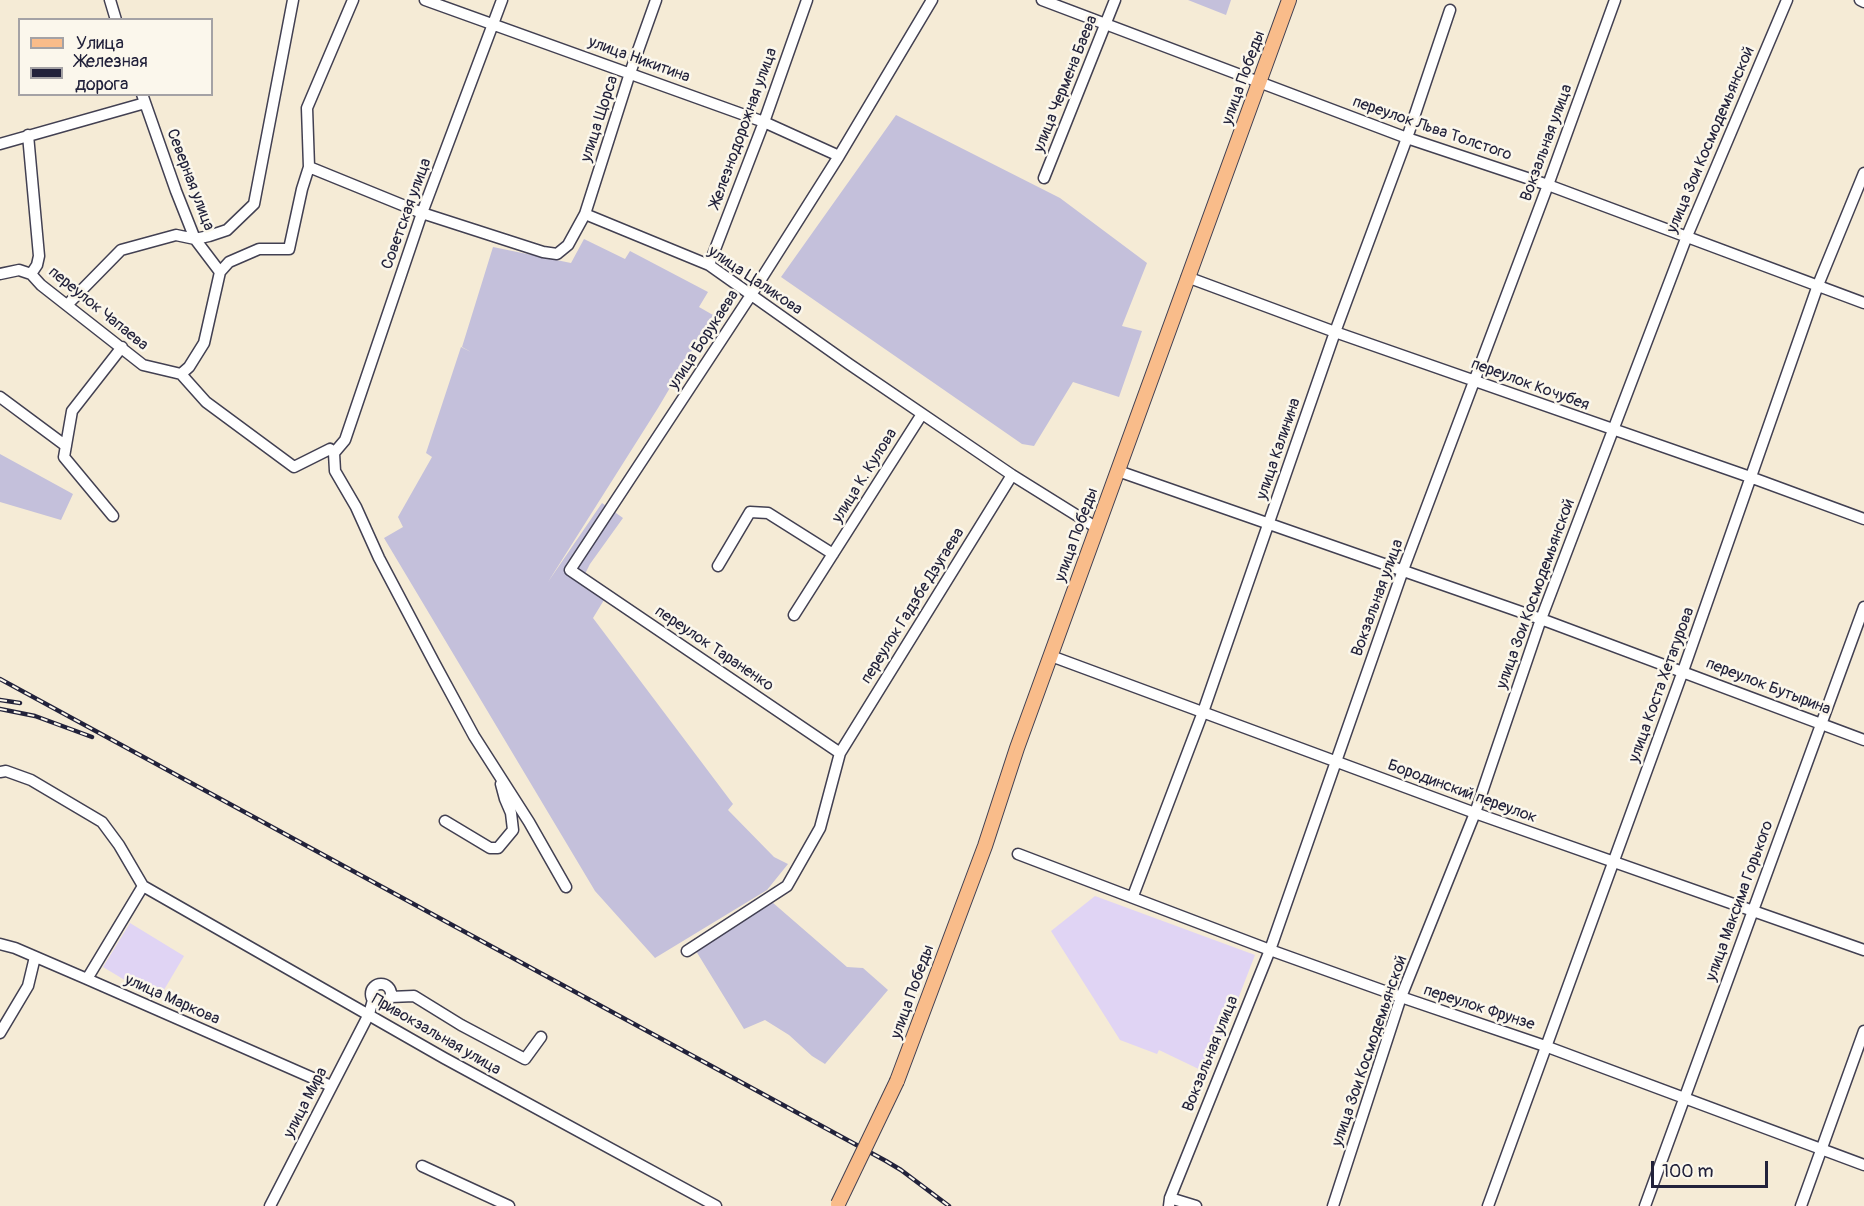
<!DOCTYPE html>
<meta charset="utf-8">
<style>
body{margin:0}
#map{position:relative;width:1864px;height:1206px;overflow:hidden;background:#f5ebd6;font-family:Pangolin,sans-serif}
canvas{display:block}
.legend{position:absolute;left:18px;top:18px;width:195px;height:78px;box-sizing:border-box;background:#fbf7ec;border:2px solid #a4a2a5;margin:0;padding:8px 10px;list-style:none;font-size:18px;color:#22223b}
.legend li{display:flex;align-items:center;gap:12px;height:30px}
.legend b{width:30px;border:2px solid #a4a2a5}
.scale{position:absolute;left:1651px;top:1161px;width:117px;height:27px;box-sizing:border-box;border:3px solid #22223b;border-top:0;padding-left:8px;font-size:18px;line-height:21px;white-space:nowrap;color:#22223b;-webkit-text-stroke:4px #fbf7ec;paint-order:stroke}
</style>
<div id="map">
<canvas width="1864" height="1206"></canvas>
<ul class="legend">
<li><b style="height:8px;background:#f9bc8a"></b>Улица</li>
<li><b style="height:8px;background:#22223b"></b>Железная дорога</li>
</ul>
<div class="scale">100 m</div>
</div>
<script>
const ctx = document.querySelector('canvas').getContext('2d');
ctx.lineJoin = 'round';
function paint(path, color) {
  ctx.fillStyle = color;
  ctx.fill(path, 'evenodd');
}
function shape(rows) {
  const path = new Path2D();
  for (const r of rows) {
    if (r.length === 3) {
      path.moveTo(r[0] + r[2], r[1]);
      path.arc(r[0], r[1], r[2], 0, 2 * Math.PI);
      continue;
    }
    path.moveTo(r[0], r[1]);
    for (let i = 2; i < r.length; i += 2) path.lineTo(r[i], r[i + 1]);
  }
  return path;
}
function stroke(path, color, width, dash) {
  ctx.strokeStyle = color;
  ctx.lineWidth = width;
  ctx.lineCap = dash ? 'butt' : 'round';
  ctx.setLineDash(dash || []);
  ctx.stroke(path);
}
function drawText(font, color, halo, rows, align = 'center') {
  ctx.font = font + ' Pangolin,sans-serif';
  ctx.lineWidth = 5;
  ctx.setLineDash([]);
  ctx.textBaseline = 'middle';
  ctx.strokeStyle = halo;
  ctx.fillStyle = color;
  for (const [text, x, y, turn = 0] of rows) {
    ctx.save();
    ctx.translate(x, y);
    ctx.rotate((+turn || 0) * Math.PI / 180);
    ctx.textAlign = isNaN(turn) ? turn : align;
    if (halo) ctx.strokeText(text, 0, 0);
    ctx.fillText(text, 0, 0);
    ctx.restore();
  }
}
const built = shape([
 [1095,896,1255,955,1209,1074,1159,1050,1157,1054,1120,1040,1051,931],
 [130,923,184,956,158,1000,103,967]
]);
const industrial = shape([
 [1188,0,1231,0,1226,15],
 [896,115,1060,198,1147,263,1122,326,1142,331,1119,397,1073,382,1034,446,1022,444,781,277],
 [584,239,625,259,630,251,708,292,699,307,713,315,658,408,548,582,602,503,623,518,590,564,580,584,604,600,593,618,733,804,728,810,774,857,788,864,767,890,655,958,595,891,384,538,403,527,398,517,432,457,426,453,461,347,471,352,462,347,493,247,571,263],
 [0,454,73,494,61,520,0,502],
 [772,902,847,967,863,968,888,990,825,1064,812,1056,789,1035,765,1020,744,1029,696,951]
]);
const minor = shape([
 [110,0,116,20],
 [425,0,764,122,839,156],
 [502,0,422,213,345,440,334,453,335,471,356,507,379,558,435,664,474,736,529,822,566,887],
 [1042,0,1407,138,1548,185,1864,303],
 [1860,0,1864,2],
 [142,94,176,191,195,239,220,272],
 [0,144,145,103],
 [309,167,422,213,543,252,557,254,568,245,585,214,709,265,849,364,1012,475,1097,528],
 [1044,178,1115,0],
 [585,214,630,73,656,0],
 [709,265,764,122,807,0],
 [0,274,19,270,31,274,37,265,39,256,28,135],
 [31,274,41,285,143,365,181,374],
 [1187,277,1335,332,1750,477,1864,519],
 [67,305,121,250,176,235,195,239,209,236,227,230,254,204,293,0],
 [0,397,66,446],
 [334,453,330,449,294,467,206,402,181,374,189,367,204,343,220,272,229,262,259,249,289,249,302,189,309,167,307,108,353,0],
 [1118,471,1541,619,1864,740],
 [113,516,64,457,72,411,122,347],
 [718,566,750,512,768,513,833,554],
 [794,615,922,414],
 [1051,656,1475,813,1864,950],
 [840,753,570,570,751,295,839,156,932,0],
 [0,772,6,771,31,780,102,822,119,845,143,886],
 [445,821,490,848,498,848,513,830,511,813,505,799,501,784],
 [1018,854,1270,950,1401,997,1545,1046,1864,1165],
 [1133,896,1203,712,1335,332,1407,138,1450,10],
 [0,944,15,948,87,979,331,1086],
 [687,951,787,886,820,828,840,753,1012,475],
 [87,979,143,886,444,1058,716,1206],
 [381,994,10],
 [390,997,414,996,461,1025,525,1059,541,1037],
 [0,1033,28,986,35,957],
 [422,1166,509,1206],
 [1170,1198,1196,1206],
 [270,1206,369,1014,373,1000],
 [1169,1206,1170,1198,1270,950,1403,570,1548,185,1615,0],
 [1333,1206,1401,997,1475,813,1541,619,1687,236,1787,0],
 [1488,1206,1683,671,1818,285,1864,173],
 [1645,1206,1864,607],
 [1801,1206,1864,1031]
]);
const major = shape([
 [897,1081,985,846,1017,748,1289,0]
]);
const rail = shape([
 [0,679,886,1161,901,1170,949,1206],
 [0,700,20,703],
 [0,709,35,716,92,737]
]);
const majorBridge = shape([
 [838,1204,897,1081]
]);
const streetNames = [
 ["улица Никитина",639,60,20],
 ["улица Победы",1244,78,-70],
 ["улица Чермена Баева",1066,84,-68],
 ["улица Щорса",600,119,-72],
 ["Железнодорожная улица",744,128,-70],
 ["переулок Льва Толстого",1432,129,19],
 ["улица Зои Космодемьянской",1711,140,-67],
 ["Вокзальная улица",1547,143,-70],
 ["Северная улица",190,180,69],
 ["Советская улица",407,214,-70],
 ["улица Цаликова",755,281,34],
 ["переулок Чапаева",98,309,39],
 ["улица Борукаева",704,340,-57],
 ["переулок Кочубея",1530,385,20],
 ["улица Калинина",1279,449,-71],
 ["улица К. Кулова",865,476,-58],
 ["улица Победы",1077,535,-70],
 ["улица Зои Космодемьянской",1536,594,-70],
 ["Вокзальная улица",1378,598,-70],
 ["переулок Гадзбе Дзугаева",913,606,-58],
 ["переулок Тараненко",714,649,34],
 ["улица Коста Хетагурова",1662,685,-70],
 ["переулок Бутырина",1768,687,21],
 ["Бородинский переулок",1462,792,20],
 ["улица Максима Горького",1740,901,-70],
 ["улица Победы",913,992,-70],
 ["улица Маркова",172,1000,24],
 ["переулок Фрунзе",1479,1008,18],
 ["Привокзальная улица",436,1035,30],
 ["улица Зои Космодемьянской",1370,1051,-71],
 ["Вокзальная улица",1211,1054,-68],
 ["улица Мира",306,1103,-63]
];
paint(built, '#e0d4f4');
paint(industrial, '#c4c0db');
stroke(minor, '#424052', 13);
stroke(major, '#424052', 16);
stroke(minor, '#fff', 10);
stroke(major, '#f9bc8a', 14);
stroke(rail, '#22223b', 4.5);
stroke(rail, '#fbf7ec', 2, [7]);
stroke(majorBridge, '#424052', 16, []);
stroke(majorBridge, '#f9bc8a', 14);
drawText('16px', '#22223b', '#fbf7ec', streetNames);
</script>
